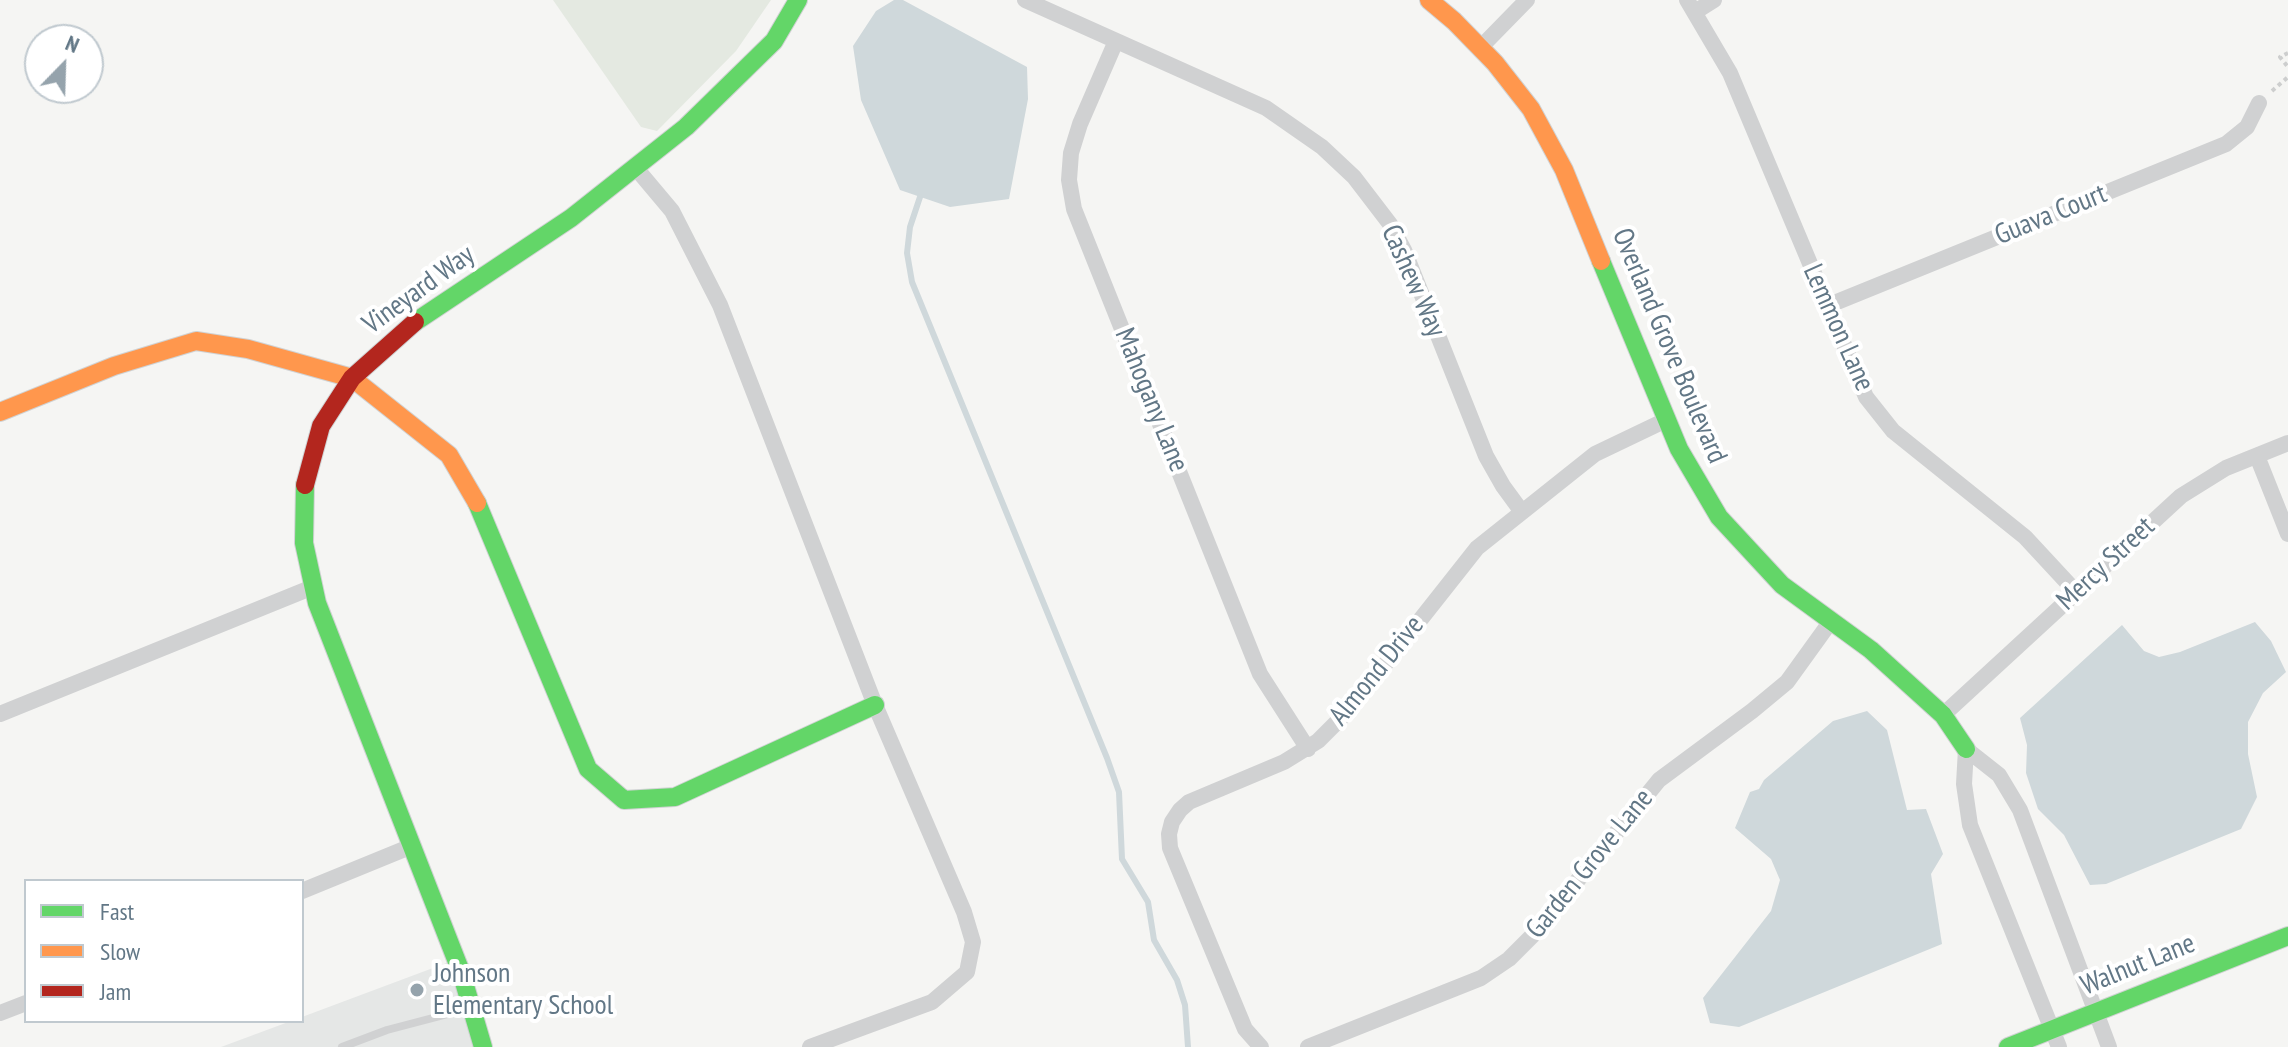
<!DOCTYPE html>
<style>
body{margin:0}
#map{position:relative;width:2288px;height:1047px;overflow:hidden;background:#f5f5f3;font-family:"PT Sans Narrow",sans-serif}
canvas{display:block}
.legend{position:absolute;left:24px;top:879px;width:280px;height:144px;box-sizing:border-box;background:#fff;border:2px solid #c0c9cf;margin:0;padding:10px 14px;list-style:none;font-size:24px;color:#627786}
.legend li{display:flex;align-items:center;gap:16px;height:40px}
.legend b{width:40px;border:2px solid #c0c9cf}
.north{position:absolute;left:24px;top:24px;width:80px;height:80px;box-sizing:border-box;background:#fff;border:2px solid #c0c9cf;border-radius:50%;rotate:23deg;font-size:22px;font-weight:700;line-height:32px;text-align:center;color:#627786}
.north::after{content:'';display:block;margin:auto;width:28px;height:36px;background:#95a3ac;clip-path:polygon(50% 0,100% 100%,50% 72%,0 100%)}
</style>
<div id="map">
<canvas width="2288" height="1047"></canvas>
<ul class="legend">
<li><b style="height:10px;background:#63d668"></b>Fast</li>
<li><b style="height:10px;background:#ff974d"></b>Slow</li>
<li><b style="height:10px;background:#b3261e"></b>Jam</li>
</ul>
<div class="north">N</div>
</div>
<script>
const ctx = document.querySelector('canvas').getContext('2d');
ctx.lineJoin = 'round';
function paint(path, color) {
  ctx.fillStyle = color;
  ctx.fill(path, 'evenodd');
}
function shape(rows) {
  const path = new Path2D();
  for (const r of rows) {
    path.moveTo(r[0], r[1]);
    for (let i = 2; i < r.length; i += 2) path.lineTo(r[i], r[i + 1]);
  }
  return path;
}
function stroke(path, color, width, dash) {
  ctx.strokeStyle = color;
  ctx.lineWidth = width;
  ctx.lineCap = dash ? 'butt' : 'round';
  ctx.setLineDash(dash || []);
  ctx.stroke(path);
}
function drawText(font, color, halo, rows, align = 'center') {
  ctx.font = font + ' "PT Sans Narrow",sans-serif';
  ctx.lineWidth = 8;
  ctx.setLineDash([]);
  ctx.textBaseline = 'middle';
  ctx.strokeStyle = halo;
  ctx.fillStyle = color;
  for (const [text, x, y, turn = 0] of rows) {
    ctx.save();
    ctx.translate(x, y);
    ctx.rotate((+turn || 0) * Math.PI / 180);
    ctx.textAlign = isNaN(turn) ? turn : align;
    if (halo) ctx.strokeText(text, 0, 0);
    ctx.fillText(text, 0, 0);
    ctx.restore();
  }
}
const built = shape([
 [449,962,474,1047,221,1047,291,1021,302,1021,302,1017]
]);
const green = shape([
 [553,0,771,0,736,51,657,131,641,127]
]);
const water = shape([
 [894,0,903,0,1027,67,1028,99,1009,199,950,207,900,190,861,100,853,46,876,11],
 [2255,622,2271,641,2286,672,2263,693,2248,722,2248,754,2257,797,2241,829,2106,884,2090,885,2064,835,2038,809,2026,773,2027,745,2020,718,2122,625,2144,651,2159,657,2180,652],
 [1867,711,1887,730,1907,810,1926,809,1943,854,1931,874,1942,944,1739,1027,1710,1023,1703,998,1771,911,1780,880,1771,859,1735,828,1750,792,1759,789,1764,780,1833,721]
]);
const stream = shape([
 [920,197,910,227,907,253,912,282,1107,758,1119,792,1122,859,1148,902,1154,940,1177,980,1185,1005,1188,1047]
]);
const path = shape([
 [2288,53,2280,57,2288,67],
 [2272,91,2288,77]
]);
const lane = shape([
 [342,1047,387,1030,467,1009]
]);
const street = shape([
 [1025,0,1266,108,1322,147,1354,177,1390,224,1404,250,1486,456,1503,486,1522,512],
 [1687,0,1730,73,1866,397,1893,431,2025,537,2076,592],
 [1695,12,1714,0],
 [1116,41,1080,124,1071,153,1069,180,1074,209,1260,674,1308,749],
 [1481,47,1527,0],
 [635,167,672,211,720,305,875,705,964,912,973,942,967,972,932,1002,810,1047],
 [1827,306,2226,144,2247,127,2259,103],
 [2257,456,2288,534],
 [0,714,313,587],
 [1943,715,2181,496,2226,468,2288,443],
 [302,891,412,846],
 [0,1013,26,1003],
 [1261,1047,1245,1029,1170,848,1169,834,1172,822,1180,810,1189,802,1284,762,1318,741,1349,710,1477,548,1595,454,1666,420],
 [1308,1047,1481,978,1509,959,1535,933,1659,780,1752,711,1787,682,1831,621],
 [2059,1047,1970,825,1964,784,1966,749,1999,775,2020,810,2109,1047]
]);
const fast = shape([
 [1601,261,1679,449,1719,517,1782,585,1871,650,1943,715,1966,749],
 [415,322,571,218,686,127,774,41,798,0],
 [305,485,304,543,317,603,461,972,483,1047],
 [477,503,588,769,624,800,675,797,875,705],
 [2008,1047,2288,936]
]);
const slow = shape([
 [1429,0,1454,21,1495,63,1531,109,1564,170,1601,261],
 [0,412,114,366,196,341,248,349,352,378,449,455,477,503]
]);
const jam = shape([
 [305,485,321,426,352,378,415,322]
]);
const markers = [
 [417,990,8,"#95a3ac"]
];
const streetNames = [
 ["Guava Court",2051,215,-22],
 ["Cashew Way",1413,281,66],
 ["Vineyard Way",419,290,-36],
 ["Lemmon Lane",1838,328,66],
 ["Overland Grove Boulevard",1669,346,67],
 ["Mahogany Lane",1151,400,68],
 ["Mercy Street",2106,564,-43],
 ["Almond Drive",1377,671,-51],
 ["Garden Grove Lane",1590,864,-51],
 ["Walnut Lane",2138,965,-22]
];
const poiNames = [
 ["Johnson",433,974],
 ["Elementary School",433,1006]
];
paint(built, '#e5e7e6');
paint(green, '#e4e9e1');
paint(water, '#cfd8db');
stroke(stream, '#cfd8db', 6);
stroke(fast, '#d0d2d3', 20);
stroke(slow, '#d0d2d3', 20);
stroke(jam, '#d0d2d3', 20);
stroke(path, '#cdcece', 4, [4, 4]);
stroke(lane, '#d0d1d2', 8);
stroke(street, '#d0d1d2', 16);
stroke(fast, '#63d668', 18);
stroke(slow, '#ff974d', 18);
stroke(jam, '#b3261e', 18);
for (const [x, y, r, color] of markers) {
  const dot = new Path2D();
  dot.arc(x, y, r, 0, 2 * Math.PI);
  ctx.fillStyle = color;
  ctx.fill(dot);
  stroke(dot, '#fff', 3);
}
drawText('28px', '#627786', '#fff', streetNames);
drawText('28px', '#627786', '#fff', poiNames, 'left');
</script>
